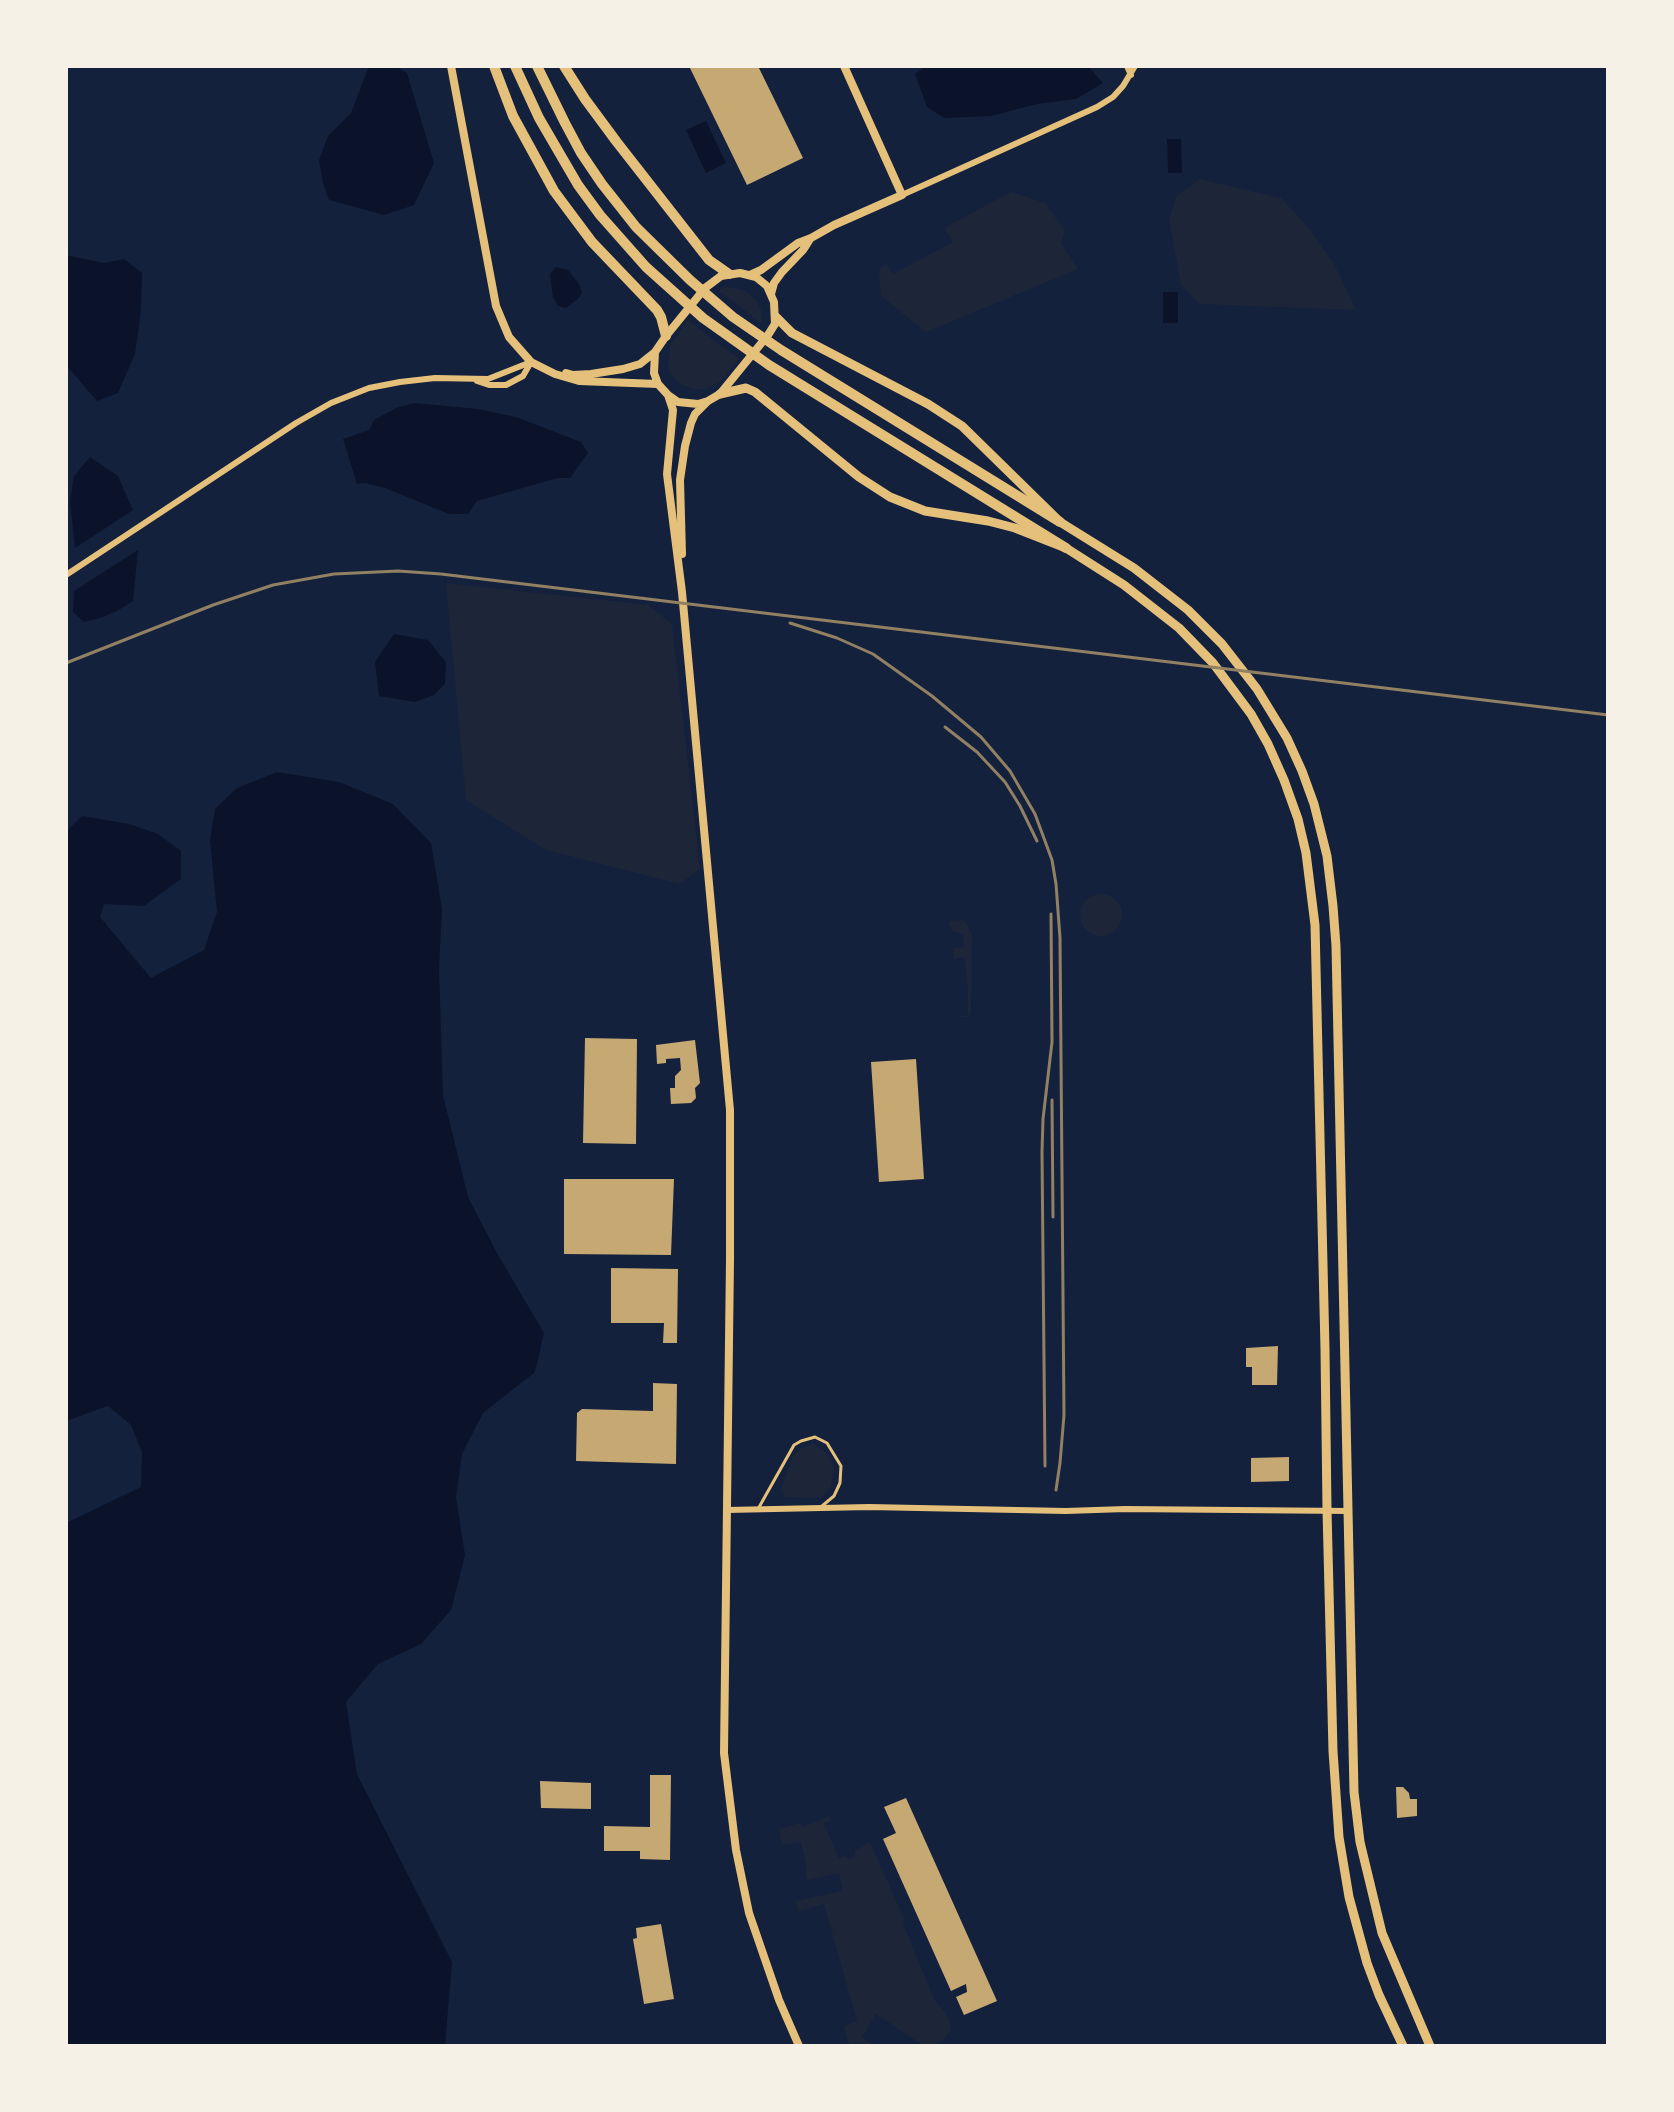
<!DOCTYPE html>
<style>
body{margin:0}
#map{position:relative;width:1674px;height:2112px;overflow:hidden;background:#14213d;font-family:"Sofia Sans Condensed",sans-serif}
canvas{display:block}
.frame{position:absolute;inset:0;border:68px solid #f6f1e7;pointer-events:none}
</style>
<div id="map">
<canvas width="1674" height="2112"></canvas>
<div class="frame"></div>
</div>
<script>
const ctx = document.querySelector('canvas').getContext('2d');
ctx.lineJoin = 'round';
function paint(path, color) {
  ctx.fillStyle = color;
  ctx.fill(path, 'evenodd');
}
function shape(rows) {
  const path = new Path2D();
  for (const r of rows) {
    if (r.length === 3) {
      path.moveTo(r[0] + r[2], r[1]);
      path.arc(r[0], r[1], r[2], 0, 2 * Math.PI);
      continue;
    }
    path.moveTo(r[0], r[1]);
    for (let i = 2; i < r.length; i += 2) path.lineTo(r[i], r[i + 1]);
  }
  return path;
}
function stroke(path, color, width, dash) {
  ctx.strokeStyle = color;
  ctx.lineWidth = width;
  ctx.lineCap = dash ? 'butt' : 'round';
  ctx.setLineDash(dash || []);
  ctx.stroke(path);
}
const green = shape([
 [1199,179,1281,198,1309,228,1334,264,1356,310,1199,304,1181,284,1169,219,1177,196],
 [1011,192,1045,203,1065,231,1061,243,1078,269,926,332,881,296,879,269,886,264,893,274,953,242,944,228],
 [727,287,746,291,755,299,761,310,762,324,718,290],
 [688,320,739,359,722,380,707,389,693,389,680,384,670,373,668,366,670,346],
 [446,583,648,605,672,624,700,869,680,884,546,850,466,800],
 [1101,915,21],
 [962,920,966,923,972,934,971,1013,968,1017,958,1017,968,1015,968,988,965,958,954,958,953,948,964,947,963,934,952,931,949,924,950,921],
 [813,1443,828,1455,834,1467,831,1487,822,1498,785,1497,781,1490,793,1455,802,1448],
 [829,1816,830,1820,824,1824,839,1858,845,1856,848,1859,855,1856,855,1851,870,1842,905,1921,903,1923,934,1999,949,2018,951,2029,946,2037,939,2043,929,2045,921,2044,876,2014,862,2037,871,2044,870,2046,862,2046,855,2042,853,2046,849,2046,844,2026,857,2021,824,1904,798,1911,796,1901,843,1891,839,1873,807,1880,805,1870,807,1869,801,1842,782,1845,779,1829,800,1823,803,1827]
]);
const water = shape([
 [369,66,395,66,407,73,434,163,414,205,384,215,329,200,323,183,319,160,328,136,351,113],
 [927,66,1088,66,1103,83,1076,99,1037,104,991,116,944,118,927,107,915,74],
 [706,121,726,163,706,173,686,130],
 [1167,139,1181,139,1182,173,1168,173],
 [66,255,104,263,124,259,142,273,141,311,135,354,118,393,97,401,66,365],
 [556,267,568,270,579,284,582,292,579,298,566,308,558,306,553,297,550,274],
 [1163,292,1178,292,1178,323,1163,323],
 [414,403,478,409,516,417,581,442,588,453,570,478,558,478,477,501,468,514,449,514,385,488,366,483,357,484,343,439,369,430,374,420,396,408],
 [90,457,118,476,133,510,75,548,70,501,74,476],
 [138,550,133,601,117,611,100,618,84,622,73,612,74,591],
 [394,634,428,640,446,662,445,684,434,695,415,702,379,696,375,662],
 [277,772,339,782,393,804,431,843,442,909,439,968,443,1095,468,1197,498,1255,544,1333,535,1372,483,1413,462,1454,456,1497,465,1555,451,1610,421,1644,378,1664,346,1702,357,1774,452,1962,445,2046,66,2046,66,1523,141,1487,142,1452,131,1425,108,1406,66,1421,66,832,82,816,129,824,158,834,181,851,181,879,144,906,104,904,100,917,151,978,204,950,217,912,210,840,215,809,237,788]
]);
const building = shape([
 [689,66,758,66,803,158,747,185],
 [585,1038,637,1039,636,1144,583,1143],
 [695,1040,700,1083,695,1088,696,1098,691,1103,671,1104,670,1088,675,1088,675,1076,681,1070,680,1058,666,1059,666,1063,657,1064,656,1045],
 [916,1059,924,1179,879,1182,871,1062],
 [564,1179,674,1179,671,1255,564,1254],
 [611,1268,678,1269,677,1343,663,1343,664,1323,611,1323],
 [1278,1346,1277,1385,1252,1385,1252,1367,1246,1367,1246,1348],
 [653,1383,677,1384,676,1464,576,1461,577,1413,582,1409,653,1411],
 [1289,1457,1289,1481,1251,1482,1251,1458],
 [650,1775,671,1775,670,1860,640,1859,640,1851,604,1851,604,1826,650,1827],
 [540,1781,591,1783,591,1809,541,1808],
 [1396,1787,1403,1787,1409,1793,1410,1799,1417,1799,1417,1816,1397,1818],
 [906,1798,997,2001,964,2015,956,1997,967,1992,966,1984,951,1991,883,1839,896,1833,884,1807],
 [661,1924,674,1999,644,2004,633,1939,637,1938,636,1928]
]);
const service = shape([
 [758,1509,794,1445,801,1441,815,1437,827,1443,841,1466,840,1483,834,1496,822,1506]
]);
const minor = shape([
 [1127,66,1131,75],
 [902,195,1097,107,1113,97,1123,86,1135,66],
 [477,381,489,385,506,385,523,376,531,362],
 [66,575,296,423,331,403,369,388,400,382,435,378,488,379,531,362],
 [727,1510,869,1507,1066,1511,1125,1509,1348,1511]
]);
const tertiary = shape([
 [451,66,496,306,509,337,531,362,555,374,579,381,658,384],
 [740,273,756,277,767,286,774,302,775,324,768,335,720,394,708,401,698,404,678,402,668,395,658,384,654,373,655,352,666,336,705,288,721,276,740,273],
 [750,275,761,270,798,243,811,238,834,225,902,195,844,66],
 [771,294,774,283,782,272,803,250,810,239],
 [566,373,573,375,591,374,623,369,640,364,655,352],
 [668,395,673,410,667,474,682,592,730,1110,730,1259,724,1753,736,1850,749,1913,779,2000,799,2046],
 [682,554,680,480,685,446,691,423,695,414,707,402]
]);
const primary = shape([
 [776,317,792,333,928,404,962,426,1060,522,1134,568,1188,610,1222,644,1257,689,1287,738,1302,771,1314,804,1327,856,1333,906,1336,946,1354,1792,1360,1842,1382,1933,1430,2046],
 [720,394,746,388,755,392,859,477,890,497,925,511,988,521,1015,528,1066,548,1124,585,1179,628,1213,663,1251,714,1268,744,1284,780,1298,819,1306,853,1315,925,1325,1349,1327,1510,1333,1751,1339,1837,1349,1897,1367,1963,1379,1995,1403,2046]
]);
const motorway = shape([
 [494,66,513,116,554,191,592,242,657,310,661,317,666,336],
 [515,66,539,118,578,185,600,215,646,267,703,318,769,365,1066,548],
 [537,66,565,123,581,153,602,184,636,227,690,280,733,317,781,350,1060,522],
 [564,66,585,99,616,141,709,260,729,274]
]);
const rail = shape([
 [790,623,837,638,873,654,932,696,981,737,1010,771,1035,814,1052,860,1056,884,1060,938,1064,1415,1060,1463,1056,1490],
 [66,663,213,605,273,585,334,574,398,571,441,574,1608,715],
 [945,727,977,752,1005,782,1020,806,1037,841],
 [1052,1100,1053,1217],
 [1045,1466,1042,1152,1043,1119,1052,1042,1051,914]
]);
paint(green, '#1d2539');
paint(water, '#0b132b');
paint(building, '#c6a872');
stroke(service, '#e5c07b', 3);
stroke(minor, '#e5c07b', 6);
stroke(tertiary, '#e5c07b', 8);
stroke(primary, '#e5c07b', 9);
stroke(motorway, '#e5c07b', 10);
stroke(rail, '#918062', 3);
</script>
